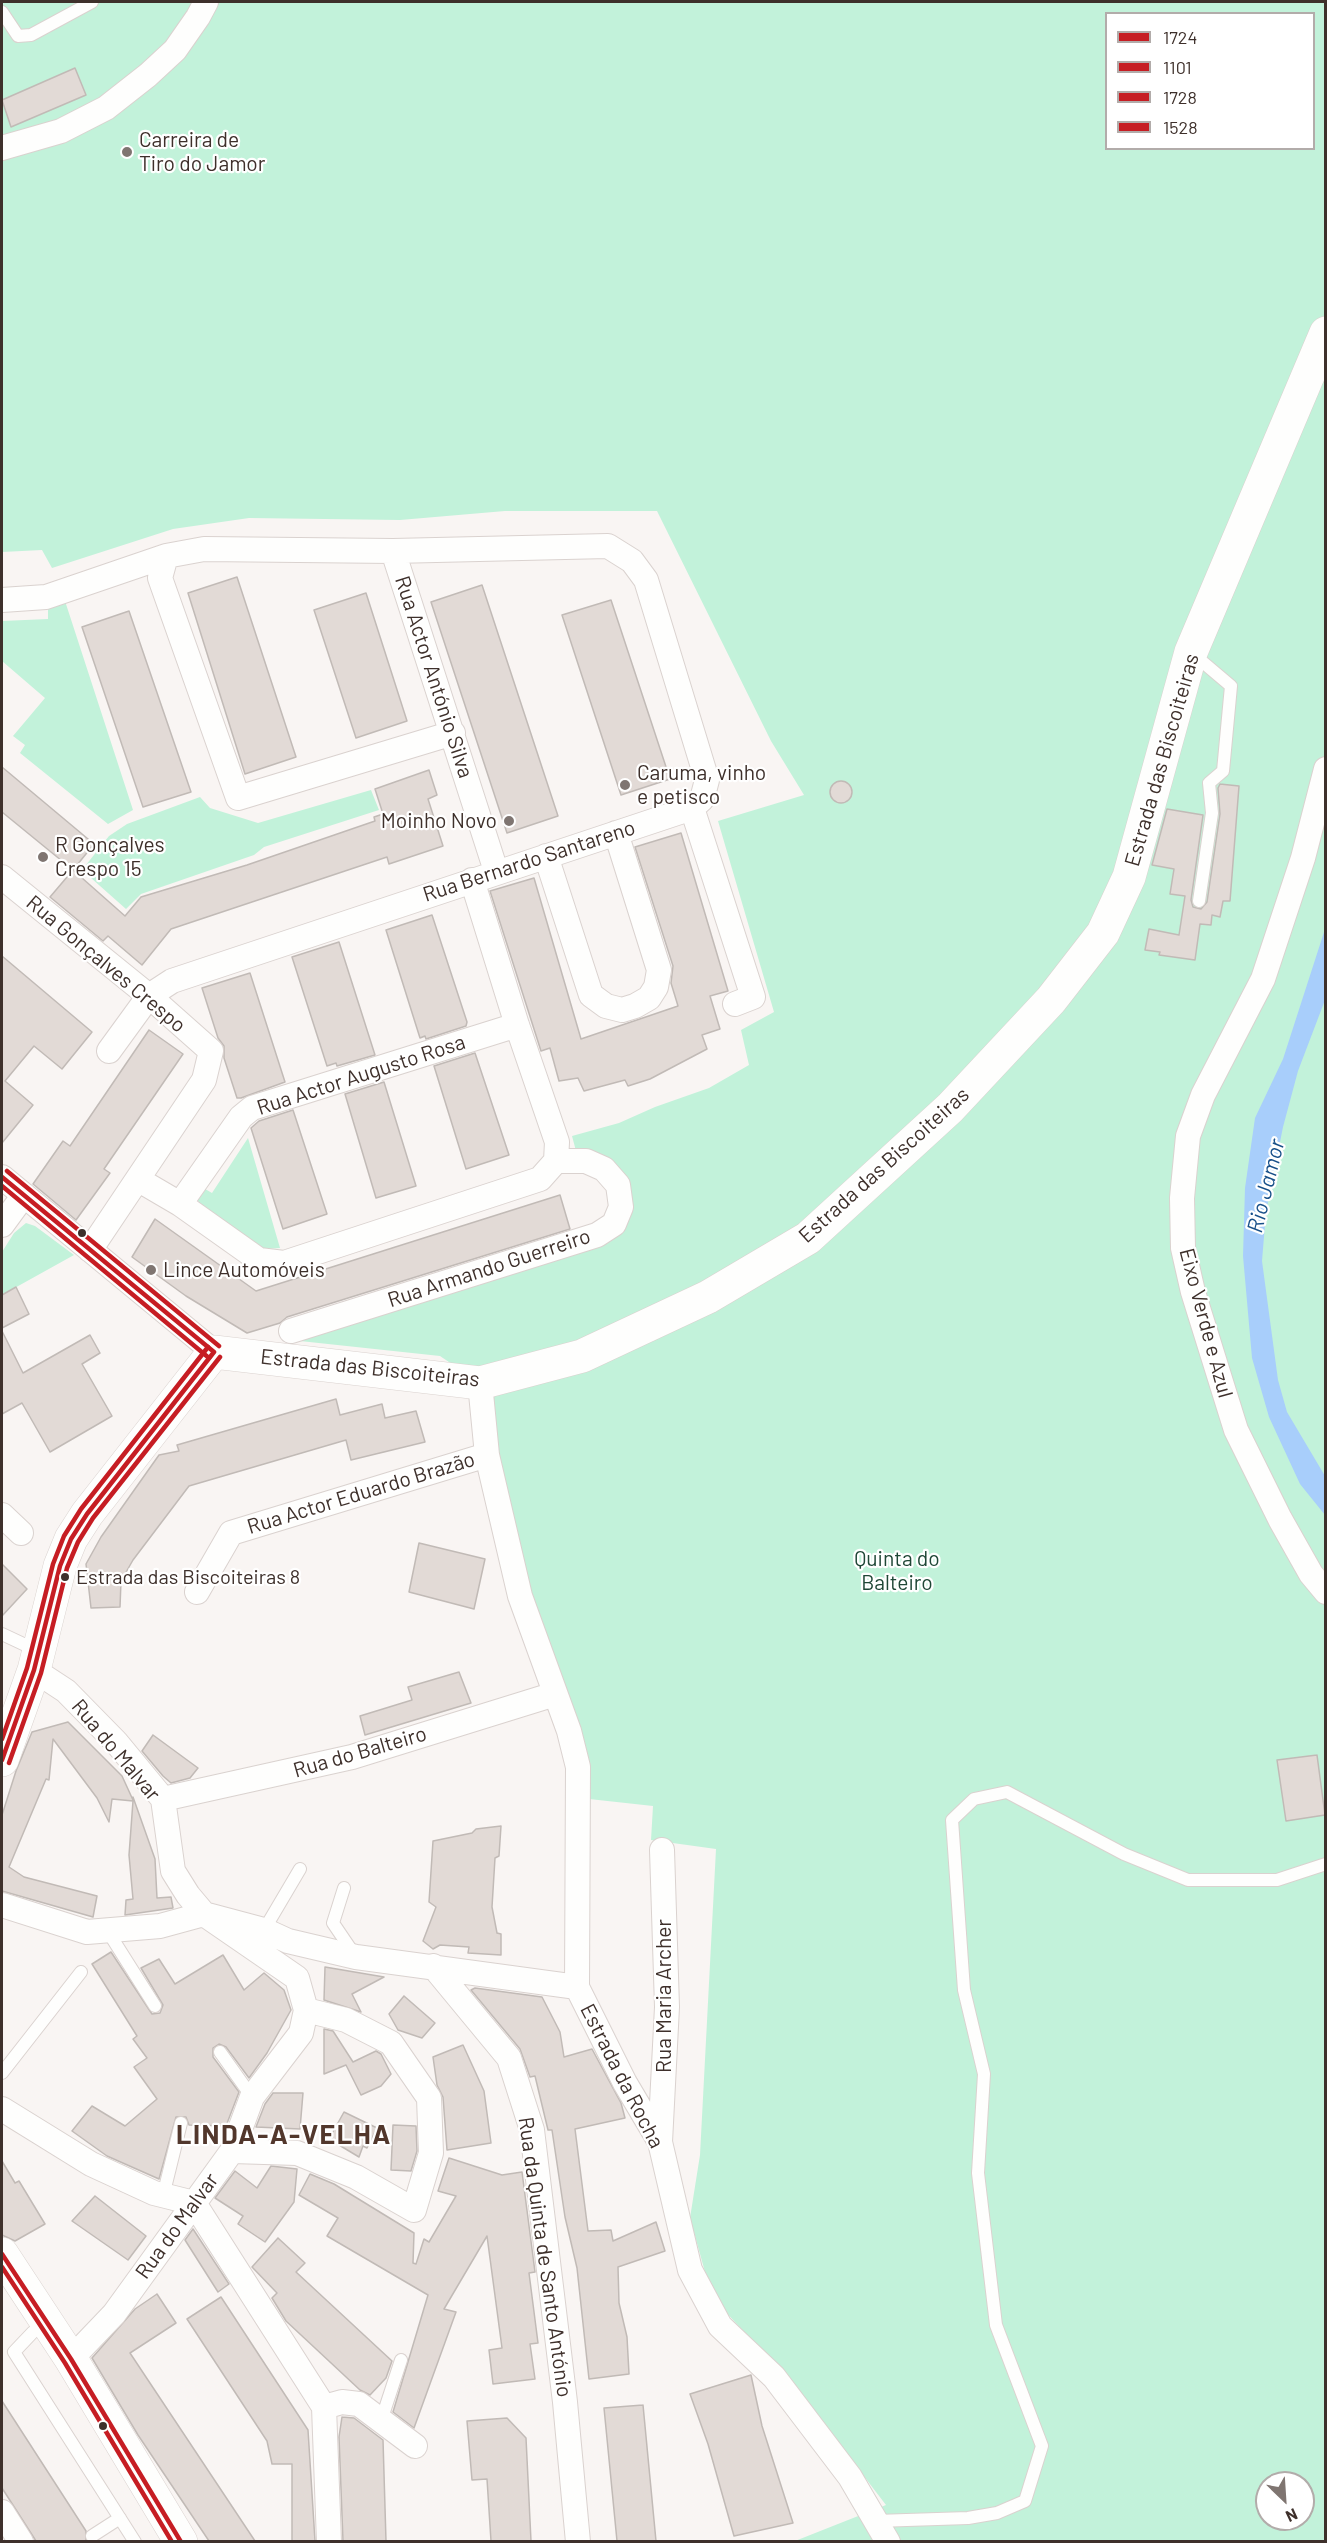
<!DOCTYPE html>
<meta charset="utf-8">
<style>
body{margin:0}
#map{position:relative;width:1327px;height:2543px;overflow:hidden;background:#f9f5f3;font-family:Barlow,sans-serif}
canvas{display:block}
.frame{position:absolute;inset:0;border:3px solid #3e302b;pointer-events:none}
.legend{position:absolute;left:1105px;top:12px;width:210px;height:138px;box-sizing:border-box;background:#fff;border:2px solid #b2acaa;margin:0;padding:8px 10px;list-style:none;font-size:18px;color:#3e302b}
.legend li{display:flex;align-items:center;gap:12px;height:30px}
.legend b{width:30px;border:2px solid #b2acaa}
.north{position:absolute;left:1255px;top:2471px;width:60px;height:60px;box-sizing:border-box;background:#fff;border:2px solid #b2acaa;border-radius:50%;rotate:155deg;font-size:16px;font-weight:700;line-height:24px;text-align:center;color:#3e302b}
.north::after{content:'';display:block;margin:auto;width:21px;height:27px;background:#7f7571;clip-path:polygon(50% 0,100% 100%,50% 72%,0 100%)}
</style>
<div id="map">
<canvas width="1327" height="2543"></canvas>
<div class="frame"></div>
<ul class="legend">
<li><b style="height:8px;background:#c61d23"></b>1724</li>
<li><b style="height:8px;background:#c61d23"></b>1101</li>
<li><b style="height:8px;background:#c61d23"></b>1728</li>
<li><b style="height:8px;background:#c61d23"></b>1528</li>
</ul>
<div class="north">N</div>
</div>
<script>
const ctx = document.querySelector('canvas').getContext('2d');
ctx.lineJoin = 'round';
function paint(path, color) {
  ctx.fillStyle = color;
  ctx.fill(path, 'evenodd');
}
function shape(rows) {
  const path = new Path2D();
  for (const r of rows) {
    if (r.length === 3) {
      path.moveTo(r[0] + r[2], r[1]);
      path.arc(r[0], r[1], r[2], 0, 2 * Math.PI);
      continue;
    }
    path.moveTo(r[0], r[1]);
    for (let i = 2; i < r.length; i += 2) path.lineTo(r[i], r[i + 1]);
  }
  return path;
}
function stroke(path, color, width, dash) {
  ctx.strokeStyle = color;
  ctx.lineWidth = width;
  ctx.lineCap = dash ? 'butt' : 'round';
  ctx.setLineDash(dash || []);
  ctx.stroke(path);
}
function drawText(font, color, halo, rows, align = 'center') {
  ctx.font = font + ' Barlow,sans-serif';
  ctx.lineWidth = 4.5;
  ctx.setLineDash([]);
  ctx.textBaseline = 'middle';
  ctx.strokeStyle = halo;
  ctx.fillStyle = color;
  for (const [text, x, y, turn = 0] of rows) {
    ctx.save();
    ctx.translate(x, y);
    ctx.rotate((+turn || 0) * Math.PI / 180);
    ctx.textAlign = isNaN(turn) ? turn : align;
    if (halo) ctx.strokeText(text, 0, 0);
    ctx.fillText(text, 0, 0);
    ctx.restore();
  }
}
const green = shape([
 [2,2,1325,2,1325,2541,795,2541,886,2505,800,2393,712,2297,690,2218,700,2155,716,1849,651,1840,653,1806,580,1798,535,1641,480,1383,440,1356,300,1341,576,1251,628,1209,576,1151,572,1136,619,1123,655,1107,709,1088,749,1065,741,1030,774,1012,718,821,804,795,771,741,657,511,505,511,400,520,249,518,173,529,52,568,42,550,2,552],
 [1106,14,1314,14,1314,148,1106,148],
 [1267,2483,1303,2483,1303,2519,1267,2519],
 [65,601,133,810,108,824,20,753,25,745,13,736,45,698,2,661,2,621,48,619,48,606],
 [371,790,379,810,264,847,254,855,141,894,126,909,82,870,109,836,127,824,200,797,210,808,258,823],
 [248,1138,280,1248,265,1249,201,1206,197,1199,200,1186,212,1193],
 [26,1223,35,1226,74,1255,2,1295,2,1252,14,1233]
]);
const water = shape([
 [1325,929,1325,1000,1298,1071,1283,1127,1266,1212,1262,1261,1278,1380,1287,1412,1325,1476,1325,1515,1300,1484,1269,1417,1252,1358,1243,1256,1245,1188,1255,1118,1283,1059]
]);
const building = shape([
 [75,68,86,95,11,127,2,100,75,68],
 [237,577,296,757,245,774,188,593,237,577],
 [482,585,558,816,507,833,431,602,482,585],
 [366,593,407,721,356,738,314,610,366,593],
 [611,600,670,779,621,795,562,615,611,600],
 [129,611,191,792,143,807,82,627,129,611],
 [2,767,94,844,73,870,2,812,2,767],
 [429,770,437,795,428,799,443,846,389,864,387,857,171,929,142,965,108,936,103,941,50,897,73,870,125,916,141,897,247,865,375,821,374,817,383,814,375,789,429,770],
 [841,792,11],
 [1220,784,1239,786,1230,901,1223,901,1220,917,1212,915,1211,925,1200,924,1195,960,1159,955,1160,952,1145,950,1149,929,1179,935,1185,896,1170,894,1174,869,1152,865,1167,809,1203,815,1191,900,1193,907,1201,909,1207,902,1220,814,1218,788,1220,784],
 [681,833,728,991,710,996,720,1029,702,1035,707,1049,650,1079,628,1086,625,1080,584,1091,578,1078,559,1081,550,1048,541,1051,490,891,534,878,581,1039,678,1006,671,983,673,966,635,847,681,833],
 [432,915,467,1022,466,1026,426,1039,425,1036,420,1038,386,930,432,915],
 [339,942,375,1055,337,1066,336,1063,327,1066,292,957,339,942],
 [2,956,92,1032,62,1069,34,1046,5,1081,33,1105,2,1143,2,956],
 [250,973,285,1082,241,1098,237,1098,224,1058,224,1046,218,1038,202,988,250,973],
 [149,1030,183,1054,104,1169,110,1173,76,1220,33,1184,63,1141,70,1146,149,1030],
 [475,1053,509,1155,466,1169,434,1066,475,1053],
 [384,1082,416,1186,376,1198,345,1094,384,1082],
 [293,1110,327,1214,283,1229,251,1128,259,1121,293,1110],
 [560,1195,570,1229,287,1317,280,1323,247,1333,186,1296,132,1257,155,1219,256,1291,560,1195],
 [16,1287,29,1314,2,1328,2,1295,16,1287],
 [2,1331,23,1373,90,1335,100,1353,82,1364,112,1416,50,1452,22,1403,2,1414,2,1331],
 [336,1399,340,1415,382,1404,385,1418,416,1411,425,1442,351,1460,346,1440,189,1486,133,1560,121,1581,120,1607,91,1608,86,1564,101,1537,159,1455,179,1451,177,1445,336,1399],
 [419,1543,485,1559,474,1609,409,1592,419,1543],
 [2,1564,27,1589,2,1616,2,1564],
 [459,1672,471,1703,365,1735,360,1716,412,1700,408,1687,459,1672],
 [68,1722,122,1776,133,1800,133,1797,155,1859,157,1898,171,1897,173,1908,125,1915,126,1900,133,1899,129,1855,133,1801,112,1799,109,1822,97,1798,53,1739,49,1780,46,1779,9,1867,24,1877,97,1896,93,1917,2,1891,2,1815,16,1771,32,1732,68,1722],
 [153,1735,198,1768,190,1778,171,1783,163,1776,142,1751,153,1735],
 [1317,1755,1325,1815,1286,1821,1277,1760,1317,1755],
 [501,1826,499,1856,495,1858,492,1907,497,1933,501,1934,501,1955,468,1953,469,1947,440,1945,433,1949,423,1941,436,1907,429,1902,433,1841,472,1833,476,1829,501,1826],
 [111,1952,152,2014,160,2013,163,2005,141,1968,159,1959,175,1984,223,1955,244,1990,264,1973,284,1990,291,2010,267,2053,249,2078,226,2047,219,2044,213,2048,213,2057,239,2092,226,2126,189,2125,186,2117,176,2117,159,2179,107,2156,72,2131,92,2106,125,2126,157,2099,134,2067,147,2058,133,2039,137,2036,92,1964,111,1952],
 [325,1967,384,1977,352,1994,361,2012,324,2000,325,1967],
 [475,1988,542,1997,560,2032,564,2057,592,2049,621,2103,625,2118,575,2129,588,2231,611,2230,613,2241,656,2222,665,2251,618,2267,619,2303,627,2337,629,2374,589,2379,577,2268,565,2217,552,2130,548,2130,535,2076,530,2077,520,2049,471,1990,475,1988],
 [404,1996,435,2023,422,2038,398,2030,389,2014,404,1996],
 [324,2029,333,2031,353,2062,376,2051,381,2054,391,2074,381,2086,361,2095,346,2065,324,2074,324,2029],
 [463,2045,484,2091,491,2143,447,2150,443,2097,437,2085,433,2057,463,2045],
 [273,2093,303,2093,300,2129,256,2127,265,2104,273,2093],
 [344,2112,377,2128,367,2148,363,2146,359,2157,329,2139,344,2112],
 [393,2125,416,2126,417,2151,411,2171,391,2170,393,2125],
 [449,2158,502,2175,522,2172,535,2272,529,2273,538,2343,530,2344,535,2379,493,2384,489,2350,502,2348,487,2236,444,2309,456,2312,414,2428,393,2412,428,2295,327,2236,338,2218,299,2195,310,2174,334,2184,414,2233,413,2263,416,2264,424,2239,429,2242,456,2196,438,2191,449,2158],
 [2,2161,15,2183,19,2181,45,2224,15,2241,2,2235,2,2161],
 [271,2166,297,2169,294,2202,265,2242,238,2224,243,2216,215,2198,235,2171,257,2188,271,2166],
 [95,2196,146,2236,128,2260,72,2221,95,2196],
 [193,2229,229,2284,218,2292,185,2240,193,2229],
 [278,2238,305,2263,296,2272,392,2361,386,2378,370,2395,360,2390,286,2321,272,2298,277,2293,252,2267,278,2238],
 [157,2294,176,2323,130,2353,255,2541,209,2541,138,2435,92,2358,135,2309,157,2294],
 [221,2297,308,2430,315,2541,292,2541,292,2464,272,2464,267,2441,187,2319,221,2297],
 [751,2375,762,2426,793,2523,734,2536,708,2444,690,2394,751,2375],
 [2,2401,86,2531,86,2541,36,2541,2,2488,2,2401],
 [643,2405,656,2541,617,2541,604,2408,643,2405],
 [342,2417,354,2418,383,2440,386,2541,343,2541,339,2437,342,2417],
 [507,2418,526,2438,531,2541,491,2541,487,2479,472,2480,467,2421,507,2418]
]);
const lane = shape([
 [2,12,18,36,31,35,92,2],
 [1192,653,1231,686,1223,771,1209,783,1212,813,1199,901],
 [2,1634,36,1650],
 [344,1888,333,1923,354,1954],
 [107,1930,155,2006],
 [264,1930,300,1869],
 [220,2052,252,2097],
 [2,2073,81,1972],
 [163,2196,181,2123],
 [33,2332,14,2352,135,2542],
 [381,2421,401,2360],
 [876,2521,968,2518,997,2513,1025,2501,1042,2446,996,2325,978,2173,984,2074,964,1990,952,1820,974,1799,1007,1792,1124,1854,1188,1880,1277,1880,1326,1864],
 [92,2536,120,2518]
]);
const street = shape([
 [2,148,61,131,106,108,148,75,175,50,198,17,206,2],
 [393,551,496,871],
 [166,556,160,578,238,798,453,733],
 [2,600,46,597,166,556,204,549,393,551,608,546,632,561,646,580,707,780,702,799,692,808,172,981,149,996,109,1051],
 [1326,769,1303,858,1263,979,1203,1095,1188,1136,1182,1198,1183,1248,1193,1292,1236,1430,1280,1519,1311,1574,1326,1592],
 [692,808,753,997,735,1004],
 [546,856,591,995,606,1006,622,1010,635,1006,649,998,656,987,659,970,616,833],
 [2,877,149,996,211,1051,204,1080,90,1250],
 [2,1177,214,1352],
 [139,1180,180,1204,259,1260,284,1263,540,1179,556,1161,557,1142,517,1025,472,880],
 [180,1204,241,1117,252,1108,517,1025],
 [2,1225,24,1195],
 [291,1331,597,1235,614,1224,621,1207,618,1185,604,1169,586,1161,556,1161],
 [480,1383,487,1455,520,1596,569,1731,578,1767,577,1987,625,2083,660,2142,690,2270,720,2326,774,2377,850,2477,888,2542],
 [2,1515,21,1533],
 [197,1592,231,1533,487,1455],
 [34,1670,66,1691,116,1742,163,1799,173,1871,188,1895,204,1914,297,1978,306,2010,301,2033,252,2097,232,2151,114,2314,71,2359],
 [163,1799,352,1757,555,1694],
 [2,1905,87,1932,160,1926,204,1914,264,1930,288,1941,356,1957,577,1987],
 [433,1966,509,2058,532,2130,565,2402,578,2542],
 [2,2109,91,2164,154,2193,194,2203,324,2407,329,2542],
 [660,2142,667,2007,662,1850],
 [232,2151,297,2153,356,2177,414,2210,431,2153,429,2098,391,2043,346,2020,306,2010],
 [324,2407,342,2402,359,2404,415,2446],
 [2,2512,21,2542]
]);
const secondary = shape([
 [2,1760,34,1670,60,1566,71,1539,87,1514,214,1352,480,1383,582,1356,708,1297,808,1238,950,1108,1051,1000,1103,933,1129,877,1191,652,1326,333],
 [2,2254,71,2359,181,2542]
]);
const bus1 = shape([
 [2,1177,214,1352],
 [2,1760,34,1670,60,1566,71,1539,87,1514,214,1352]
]);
const bus2 = shape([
 [2,1186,209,1358],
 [9,1763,41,1673,67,1568,78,1542,93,1518,220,1357],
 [2,2267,65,2363,172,2542]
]);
const bus3 = shape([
 [7,1171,219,1346],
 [2,1739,27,1668,53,1564,64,1536,81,1509,208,1347]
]);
const bus4 = shape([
 [2,2254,71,2359,181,2542]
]);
const markers = [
 [127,152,6,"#7f7571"],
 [625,785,6,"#7f7571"],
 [509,821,6,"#7f7571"],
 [43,857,6,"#7f7571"],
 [82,1233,5,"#3e302b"],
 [151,1270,6,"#7f7571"],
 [65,1577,5,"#3e302b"],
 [103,2426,5,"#3e302b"]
];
const busNames = [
 ["Estrada das Biscoiteiras 8",76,1577]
];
const poiNames = [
 ["Carreira de",139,140],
 ["Tiro do Jamor",139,164],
 ["Caruma, vinho",637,773],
 ["e petisco",637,797],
 ["Moinho Novo",497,821,"right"],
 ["R Gonçalves",55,845],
 ["Crespo 15",55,869],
 ["Lince Automóveis",163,1270]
];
const streetNames = [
 ["Rua Actor António Silva",434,677,72],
 ["Estrada das Biscoiteiras",1162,760,-74],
 ["Rua Bernardo Santareno",529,861,-18],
 ["Rua Gonçalves Crespo",106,964,40],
 ["Rua Actor Augusto Rosa",361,1075,-18],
 ["Estrada das Biscoiteiras",884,1165,-42],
 ["Rua Armando Guerreiro",489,1268,-18],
 ["Eixo Verde e Azul",1206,1323,75],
 ["Estrada das Biscoiteiras",370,1368,6],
 ["Rua Actor Eduardo Brazão",361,1493,-17],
 ["Rua do Malvar",116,1750,50],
 ["Rua do Balteiro",360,1752,-16],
 ["Rua Maria Archer",664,1996,-90],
 ["Estrada da Rocha",622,2076,63],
 ["Rua do Malvar",177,2226,-54],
 ["Rua da Quinta de Santo António",545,2257,82]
];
const parkNames = [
 ["Quinta do",897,1559],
 ["Balteiro",897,1583]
];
const waterNames = [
 ["Rio Jamor",1266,1186,-76]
];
const districtNames = [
 ["LINDA-A-VELHA",284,2135]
];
paint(green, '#c2f2da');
paint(water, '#a8cefb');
paint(building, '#e2dad6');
stroke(building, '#c1bab6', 1.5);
stroke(lane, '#dad2cf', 14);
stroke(street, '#dad2cf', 26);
stroke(secondary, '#dad2cf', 34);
stroke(lane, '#fefefd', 12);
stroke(street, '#fefefd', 24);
stroke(secondary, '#fefefd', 33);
stroke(bus1, '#c61d23', 4.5);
stroke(bus2, '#c61d23', 4.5);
stroke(bus3, '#c61d23', 4.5);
stroke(bus4, '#c61d23', 4.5);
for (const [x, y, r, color] of markers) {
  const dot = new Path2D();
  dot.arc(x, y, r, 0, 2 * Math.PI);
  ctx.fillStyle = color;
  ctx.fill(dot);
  stroke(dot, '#fff', 2);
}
drawText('20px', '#3e302b', '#fff', busNames, 'left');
drawText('21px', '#3e302b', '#fff', poiNames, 'left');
drawText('21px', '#3e302b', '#fff', streetNames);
drawText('21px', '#1f4736', '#fff', parkNames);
drawText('italic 22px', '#185089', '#fff', waterNames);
ctx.letterSpacing = '1.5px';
drawText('bold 27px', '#52372c', '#fff', districtNames);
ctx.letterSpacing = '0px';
</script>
